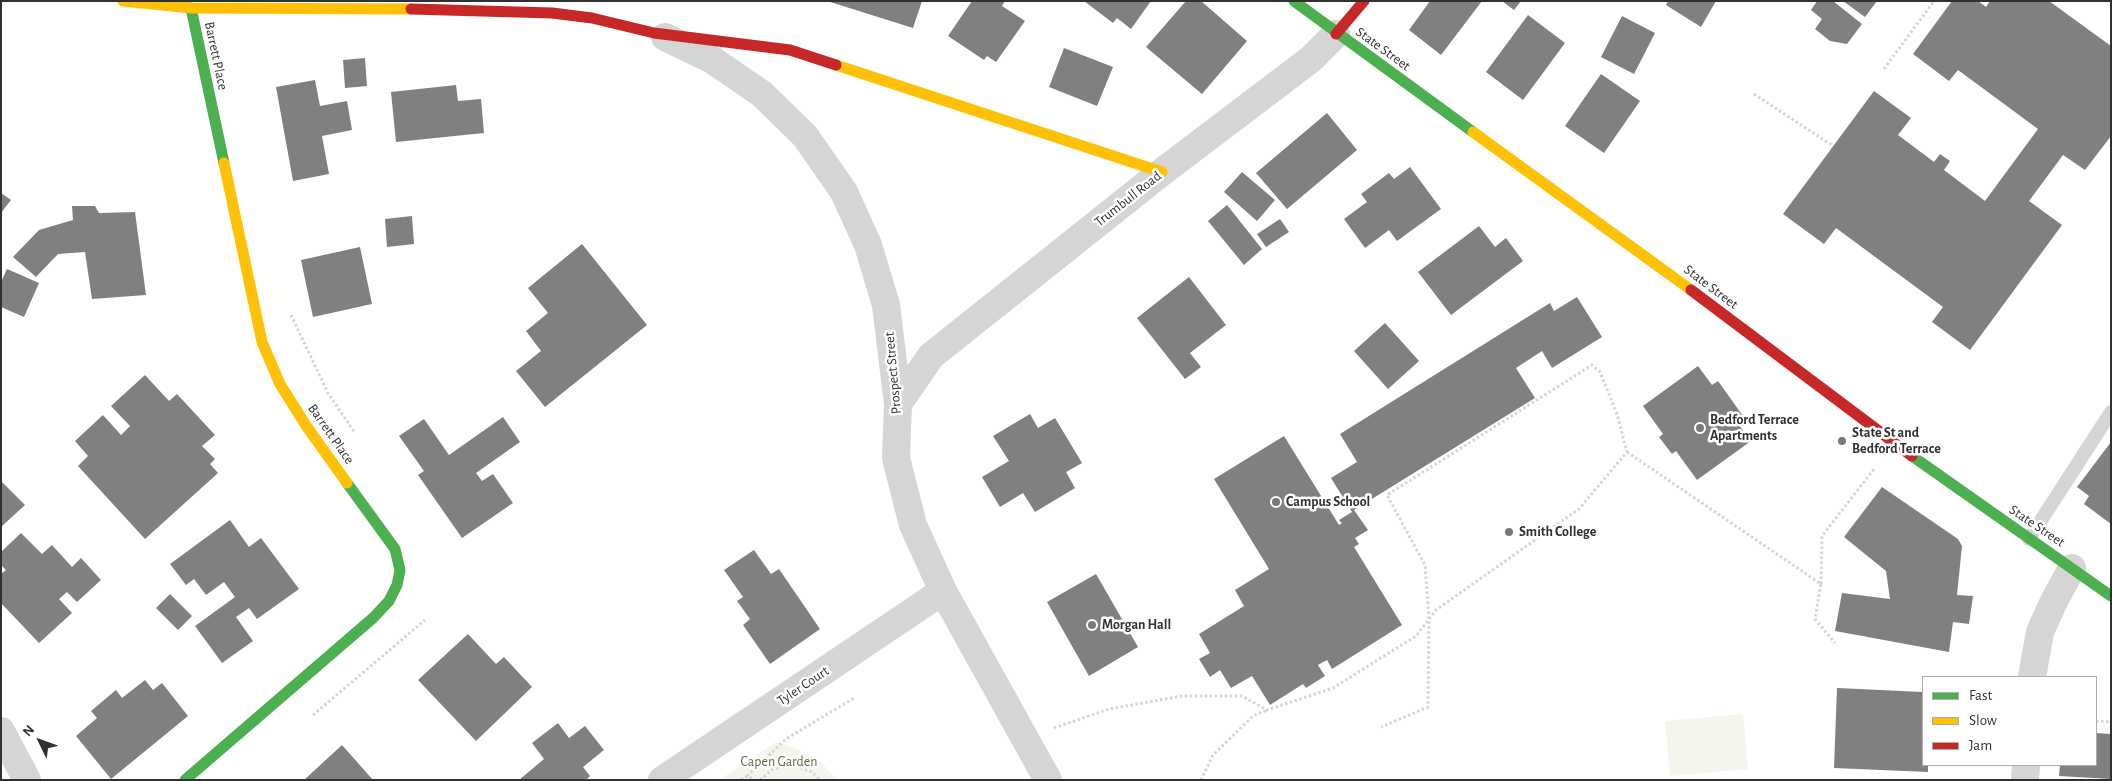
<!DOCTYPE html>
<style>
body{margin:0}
#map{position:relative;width:2112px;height:781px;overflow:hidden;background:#fff;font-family:"Alegreya Sans",sans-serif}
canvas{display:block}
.frame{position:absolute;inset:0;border:2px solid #313131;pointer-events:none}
.legend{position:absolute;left:1922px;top:676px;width:175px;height:90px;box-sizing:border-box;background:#fff;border:1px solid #adadad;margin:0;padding:6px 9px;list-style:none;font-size:15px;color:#313131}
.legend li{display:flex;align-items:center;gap:10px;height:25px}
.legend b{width:25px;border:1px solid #adadad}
.north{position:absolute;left:15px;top:716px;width:50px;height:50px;-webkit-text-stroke:4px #fff;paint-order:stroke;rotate:312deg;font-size:14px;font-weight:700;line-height:20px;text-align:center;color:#313131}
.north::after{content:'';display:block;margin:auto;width:18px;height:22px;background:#313131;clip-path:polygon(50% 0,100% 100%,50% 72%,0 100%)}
</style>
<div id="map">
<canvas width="2112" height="781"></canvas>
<div class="frame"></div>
<ul class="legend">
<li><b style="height:6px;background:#4caf50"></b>Fast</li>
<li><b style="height:6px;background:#ffc107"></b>Slow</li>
<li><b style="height:6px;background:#c62828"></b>Jam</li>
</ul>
<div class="north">N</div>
</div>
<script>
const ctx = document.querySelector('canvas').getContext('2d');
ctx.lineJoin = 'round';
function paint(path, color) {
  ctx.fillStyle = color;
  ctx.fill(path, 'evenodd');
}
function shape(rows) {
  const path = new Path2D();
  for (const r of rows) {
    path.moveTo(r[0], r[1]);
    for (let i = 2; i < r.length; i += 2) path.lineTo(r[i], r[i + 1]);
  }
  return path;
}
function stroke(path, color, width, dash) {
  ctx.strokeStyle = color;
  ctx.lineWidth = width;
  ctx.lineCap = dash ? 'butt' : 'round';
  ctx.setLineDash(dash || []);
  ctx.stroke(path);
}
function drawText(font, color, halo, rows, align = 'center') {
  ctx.font = font + ' "Alegreya Sans",sans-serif';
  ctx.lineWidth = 5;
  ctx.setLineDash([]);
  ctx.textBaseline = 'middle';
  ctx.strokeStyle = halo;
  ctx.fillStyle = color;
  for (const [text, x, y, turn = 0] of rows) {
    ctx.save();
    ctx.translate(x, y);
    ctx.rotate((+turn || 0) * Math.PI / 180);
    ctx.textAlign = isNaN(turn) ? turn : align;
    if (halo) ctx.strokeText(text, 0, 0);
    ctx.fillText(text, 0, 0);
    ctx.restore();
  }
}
const green = shape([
 [1743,714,1748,769,1670,776,1665,721],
 [776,742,797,749,821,762,837,780,719,780]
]);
const building = shape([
 [827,1,922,1,913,28],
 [972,1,1005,1,1002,6,1025,21,996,62,987,56,984,60,948,36],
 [1084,1,1151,1,1131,29,1117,18,1113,23],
 [1186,1,1201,1,1247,41,1202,94,1146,47],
 [1430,1,1482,1,1441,55,1409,30],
 [1502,1,1521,1,1514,10],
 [1668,1,1716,1,1701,27,1666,5],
 [1817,1,1833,1,1862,24,1847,44,1830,41,1815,29,1822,19,1811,10],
 [1843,1,1877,1,1865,17],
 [1952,1,1978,1,1986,7,1990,1,2049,1,2111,46,2111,136,2085,170,2063,155,2029,201,2062,225,1970,350,1932,322,1943,307,1836,228,1824,244,1783,214,1874,91,1911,118,1898,135,1934,162,1940,154,1950,161,1944,170,1985,201,2038,129,1958,70,1949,81,1913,54],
 [1528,15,1565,43,1523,100,1486,72],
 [1622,16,1655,33,1634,74,1601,57],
 [1064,48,1113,67,1097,106,1049,87],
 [365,58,367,86,345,88,343,60],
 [1601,74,1640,101,1604,153,1565,126],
 [315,80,320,106,347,101,352,130,322,136,329,174,293,181,276,87],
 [456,85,458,101,481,99,484,133,396,142,391,92],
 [1327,113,1357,150,1287,209,1256,173],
 [1410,167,1441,209,1397,241,1389,230,1365,248,1344,219,1367,202,1361,194,1389,173,1394,179],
 [1242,172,1275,200,1257,221,1224,192],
 [1,193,11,200,1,213],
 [1227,205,1262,249,1244,265,1208,221],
 [72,206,95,206,99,213,135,212,146,295,92,299,85,252,58,254,36,277,13,257,39,230,73,220],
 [412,216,414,244,387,247,385,219],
 [1280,219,1289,232,1266,247,1257,234],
 [1479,226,1495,247,1506,238,1523,261,1451,315,1418,272],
 [582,244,647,325,545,407,516,371,541,351,526,331,548,313,528,288],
 [360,247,372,304,313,317,301,260],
 [7,269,39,283,24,317,1,307,1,282],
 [1189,277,1226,325,1190,353,1201,367,1185,379,1137,318],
 [1577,297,1602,337,1552,368,1542,351,1516,368,1535,398,1354,510,1368,530,1355,538,1359,544,1354,547,1402,625,1332,669,1327,660,1318,665,1325,676,1306,688,1303,684,1270,705,1252,676,1231,688,1220,670,1210,677,1199,659,1210,653,1199,634,1244,606,1235,590,1269,569,1214,479,1284,436,1339,525,1342,523,1339,520,1352,512,1331,478,1357,462,1340,434,1550,303,1554,311],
 [1385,323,1419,361,1388,389,1354,351],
 [1698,366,1712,385,1718,381,1743,416,1736,421,1751,441,1697,480,1676,451,1672,454,1659,437,1663,434,1643,406],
 [145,375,169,401,177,394,215,435,202,446,215,459,210,464,218,473,145,539,78,466,88,456,75,441,103,415,121,435,130,426,111,406],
 [1030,414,1038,428,1055,418,1082,463,1066,472,1075,488,1035,512,1023,493,1000,507,982,477,1009,461,993,436],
 [503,417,520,442,476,473,482,481,493,474,513,503,462,538,418,475,424,471,399,436,424,419,449,455],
 [2111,442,2111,524,2084,504,2089,496,2077,487],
 [1,481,25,505,1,527],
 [1882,487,1958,539,1962,546,1957,595,1973,596,1969,624,1953,622,1949,652,1835,631,1842,593,1890,599,1886,571,1844,537],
 [230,520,249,547,261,538,299,589,257,619,249,608,236,617,253,641,222,663,195,626,235,597,224,582,206,595,194,579,186,585,170,564],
 [21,533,42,554,52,545,72,567,81,558,101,580,77,602,67,592,59,599,72,613,39,643,1,603,1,574,6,570,1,565,1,552],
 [754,550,771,574,779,569,820,629,770,664,743,625,750,619,737,601,743,597,724,570],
 [1096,574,1138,647,1089,676,1047,602],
 [170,594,192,616,178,630,156,608],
 [468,634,496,664,504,657,532,687,476,741,418,680],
 [145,680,153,690,162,683,188,716,111,779,76,736,97,718,91,711,116,690,122,698],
 [1837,688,1923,692,1923,765,1928,765,1928,772,1834,768],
 [558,723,569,738,585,726,604,750,583,767,590,776,586,780,519,780,544,759,532,743],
 [2096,733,2111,734,2111,779,2059,776,2060,765,2096,765],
 [342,745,373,780,304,780]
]);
const path = shape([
 [1884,69,1934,1],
 [1754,94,1833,146],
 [291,315,328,393,355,433],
 [1627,452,1821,584,1815,619,1835,643],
 [1821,584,1822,536,1874,469],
 [313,715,425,620],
 [2096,721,2111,722],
 [1054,728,1109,709,1182,696,1242,696,1267,710,1333,688,1416,636,1429,619,1436,610,1579,509,1627,452,1617,414,1600,372,1592,365,1387,495,1425,565,1429,619,1428,707,1381,727],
 [747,776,786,739,854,698],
 [741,780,747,776,755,780],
 [760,780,773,769,792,765,812,772,820,780],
 [1201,780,1213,755,1253,716,1267,710]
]);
const lane = shape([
 [2029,539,2111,412]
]);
const street = shape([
 [665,37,711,59,762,94,805,136,844,192,868,245,886,305,898,404,896,458,913,525,943,591,1048,780],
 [898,404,931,356,1162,172,1311,59,1336,34],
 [2032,677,2040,632,2054,601,2072,568],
 [1,731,27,780],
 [662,780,943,591],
 [2025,780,2026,765]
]);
const fast = shape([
 [1294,1,1473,132],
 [191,8,224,163],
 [1912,456,2111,596],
 [185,780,373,618,389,601,397,585,400,570,395,549,347,483]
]);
const slow = shape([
 [123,1,191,8,411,9],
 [836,65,1162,172],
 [1473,132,1691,290],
 [224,163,262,342,280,384,307,427,347,483]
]);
const jam = shape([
 [411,9,552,13,592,18,654,33,790,50,836,65],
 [1336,34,1364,1],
 [1691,290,1912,456]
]);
const markers = [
 [1700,428,5,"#797979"],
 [1842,441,5,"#797979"],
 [1276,502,5,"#797979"],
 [1509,532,5,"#797979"],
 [1092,625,5,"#797979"]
];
const streetNames = [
 ["State Street",1383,49,36],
 ["Barrett Place",216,56,78],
 ["Trumbull Road",1128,199,-38],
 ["State Street",1711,287,37],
 ["Prospect Street",893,373,-95],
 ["Barrett Place",331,434,55],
 ["State Street",2037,526,34],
 ["Tyler Court",803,686,-34]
];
const poiNames = [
 ["Bedford Terrace",1710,420],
 ["Apartments",1710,436],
 ["State St and",1852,433],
 ["Bedford Terrace",1852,449],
 ["Campus School",1286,502],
 ["Smith College",1519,532],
 ["Morgan Hall",1102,625]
];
const parkNames = [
 ["Capen Garden",779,762]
];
paint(green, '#f2f6ed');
paint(building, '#808080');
stroke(path, '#d5d5d5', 3, [2.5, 2.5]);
stroke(lane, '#d5d5d5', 14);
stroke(street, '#d5d5d5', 28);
stroke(fast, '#4caf50', 11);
stroke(slow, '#ffc107', 11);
stroke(jam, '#c62828', 11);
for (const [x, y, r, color] of markers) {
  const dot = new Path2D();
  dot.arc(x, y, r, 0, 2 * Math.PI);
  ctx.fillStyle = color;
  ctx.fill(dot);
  stroke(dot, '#fff', 2);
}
drawText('14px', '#313131', '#fff', streetNames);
drawText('bold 14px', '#313131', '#fff', poiNames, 'left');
drawText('14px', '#587239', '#fff', parkNames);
</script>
